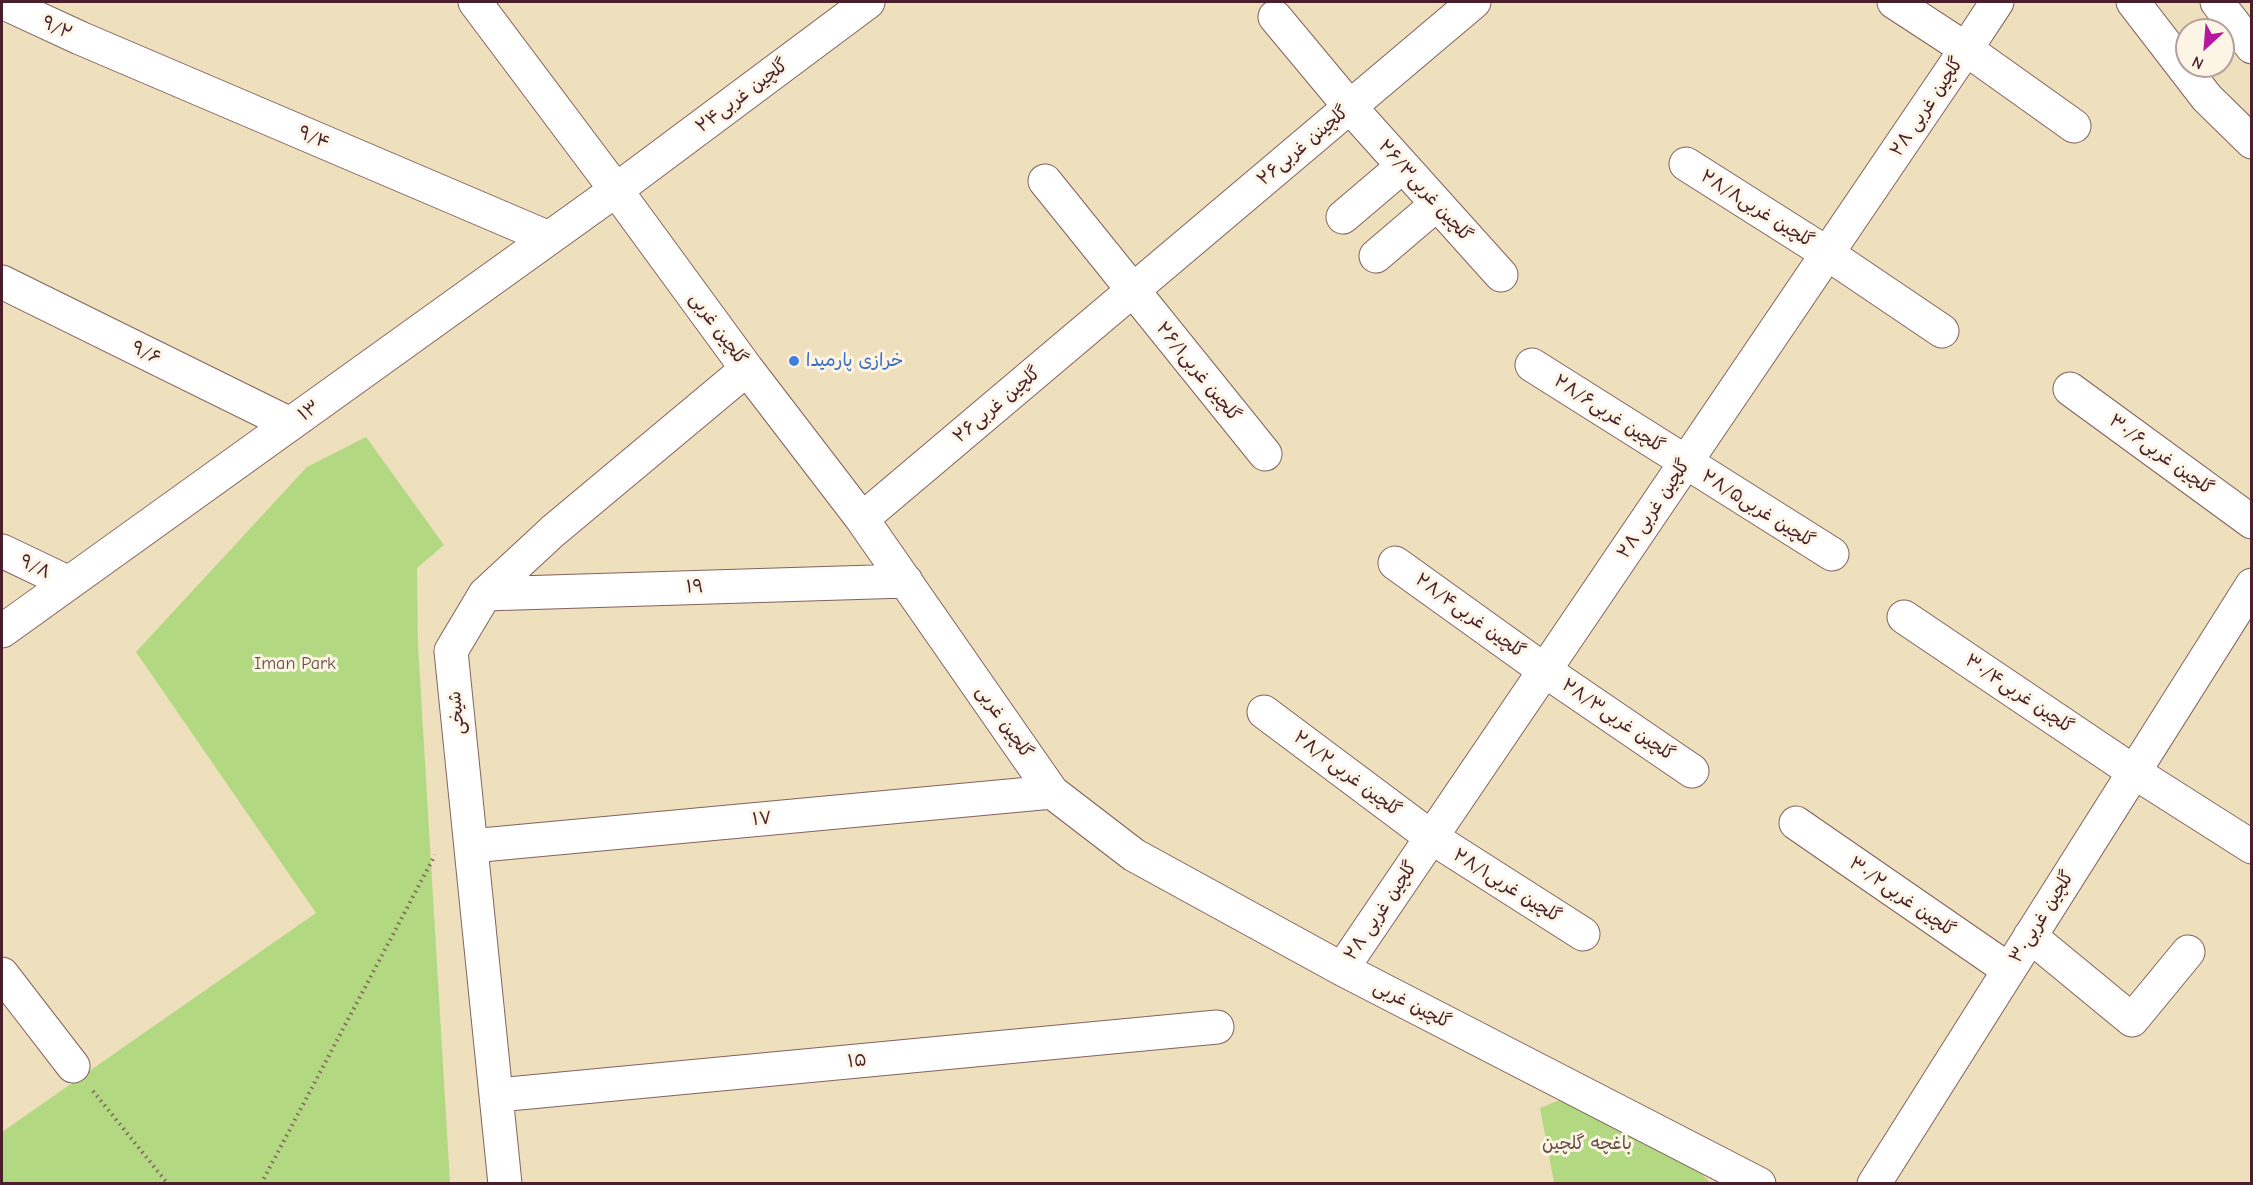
<!DOCTYPE html>
<meta charset="utf-8">
<style>
body{margin:0}
#map{position:relative;width:2253px;height:1185px;overflow:hidden;background:#eedfbd;font-family:"Comic Neue",sans-serif}
canvas{display:block}
.frame{position:absolute;inset:0;border:3px solid #4a1f2b;pointer-events:none}
.north{position:absolute;left:2175px;top:18px;width:60px;height:60px;box-sizing:border-box;background:#fcf5e5;border:2px solid #b59f9b;border-radius:50%;rotate:206deg;font-size:16px;font-weight:700;line-height:24px;text-align:center;color:#4a1f2b}
.north::after{content:'';display:block;margin:auto;width:21px;height:27px;background:#b5179e;clip-path:polygon(50% 0,100% 100%,50% 72%,0 100%)}
</style>
<div id="map">
<canvas width="2253" height="1185"></canvas>
<div class="frame"></div>
<div class="north">N</div>
</div>
<script>
const ctx = document.querySelector('canvas').getContext('2d');
ctx.lineJoin = 'round';
function paint(path, color) {
  ctx.fillStyle = color;
  ctx.fill(path, 'evenodd');
}
function shape(rows) {
  const path = new Path2D();
  for (const r of rows) {
    path.moveTo(r[0], r[1]);
    for (let i = 2; i < r.length; i += 2) path.lineTo(r[i], r[i + 1]);
  }
  return path;
}
function stroke(path, color, width, dash) {
  ctx.strokeStyle = color;
  ctx.lineWidth = width;
  ctx.lineCap = dash ? 'butt' : 'round';
  ctx.setLineDash(dash || []);
  ctx.stroke(path);
}
function drawText(font, color, halo, rows, align = 'center') {
  ctx.font = font + ' "Comic Neue","Playpen Sans Arabic",sans-serif';
  ctx.lineWidth = 6;
  ctx.setLineDash([]);
  ctx.textBaseline = 'middle';
  ctx.strokeStyle = halo;
  ctx.fillStyle = color;
  for (const [text, x, y, turn = 0] of rows) {
    ctx.save();
    ctx.translate(x, y);
    ctx.rotate((+turn || 0) * Math.PI / 180);
    ctx.textAlign = isNaN(turn) ? turn : align;
    if (halo) ctx.strokeText(text, 0, 0);
    ctx.fillText(text, 0, 0);
    ctx.restore();
  }
}
const green = shape([
 [366,437,444,545,417,568,418,645,450,1183,2,1183,2,1132,316,913,136,652,307,467],
 [1570,1096,1677,1146,1710,1183,1554,1183,1540,1108]
]);
const path = shape([
 [93,1091,168,1184],
 [261,1184,435,855]
]);
const minor = shape([
 [2,2,80,38,549,238],
 [475,2,616,190,747,369,862,519,1052,792,1134,855,1342,969,1759,1184],
 [1894,2,1966,49,2074,126],
 [2133,2,2207,98,2252,142],
 [2217,2,2252,47],
 [1275,17,1350,107,1501,275],
 [1686,164,1828,254,1942,331],
 [1045,181,1265,454],
 [1343,217,1403,166],
 [1376,256,1437,204],
 [2,282,290,424],
 [1532,365,1832,554],
 [2070,389,2252,522],
 [862,519,1474,2],
 [2,551,69,583],
 [1395,563,1544,670,1692,771],
 [485,594,906,581],
 [1904,617,2134,772,2252,847],
 [2,631,616,190,868,2],
 [1264,712,1431,837,1583,934],
 [1796,823,2009,970],
 [471,846,1052,792],
 [2030,936,2132,1020,2188,952],
 [1342,969,1966,49,1997,2],
 [2,974,73,1066],
 [498,1095,1217,1027],
 [505,1184,451,651,485,594,553,531,747,369],
 [1874,1184,2252,585]
]);
const markers = [
 [794,361,6,"#3f7fe0"]
];
const streetNames = [
 ["۹/۲",57,28,25],
 ["گلچین غربی۲۴",742,96,-37],
 ["گلچین غربی ۲۸",1927,107,-56],
 ["۹/۴",314,138,23],
 ["گلچینن غربی۲۶",1303,146,-40],
 ["گلچین غربی۲۶/۳",1425,191,48],
 ["گلچین غربی۲۸/۸",1757,209,32],
 ["گلچین غربی",718,329,54],
 ["۹/۶",146,353,26],
 ["گلچین غربی۲۶/۱",1198,372,51],
 ["گلچین غربی۲۶",997,405,-40],
 ["۱۳",309,411,-36],
 ["گلچین غربی۲۸/۶",1609,414,33],
 ["گلچین غربی۳۰/۶",2161,455,36],
 ["گلچین غربی ۲۸",1654,509,-56],
 ["گلچین غربی۲۸/۵",1758,509,32],
 ["۹/۸",35,567,26],
 ["۱۹",695,587,-2],
 ["گلچین غربی۲۸/۴",1470,616,36],
 ["گلچین غربی۳۰/۴",2019,694,34],
 ["شیخی",457,713,-96],
 ["گلچین غربی۲۸/۳",1618,720,34],
 ["گلچین غربی",1004,722,55],
 ["گلچین غربی۲۸/۲",1347,774,37],
 ["۱۷",762,819,-5],
 ["گلچین غربی۲۸/۱",1507,886,32],
 ["گلچین غربی۳۰/۲",1902,897,35],
 ["گلچین غربی ۲۸",1381,911,-56],
 ["گلچین غربی۳۰",2042,917,-58],
 ["گلچین غربی",1412,1005,27],
 ["۱۵",857,1061,-5]
];
const shopNames = [
 ["خرازی پارمیدا",806,361]
];
const parkNames = [
 ["Iman Park",295,664],
 ["باغچه گلچین",1587,1144]
];
paint(green, '#b2d882');
stroke(minor, '#83625e', 35);
stroke(path, '#83625e', 4, [1.5, 4.5]);
stroke(minor, '#fff', 33);
for (const [x, y, r, color] of markers) {
  const dot = new Path2D();
  dot.arc(x, y, r, 0, 2 * Math.PI);
  ctx.fillStyle = color;
  ctx.fill(dot);
  stroke(dot, '#fcf5e5', 2);
}
drawText('18px', '#4a1f2b', '#fcf5e5', streetNames);
drawText('18px', '#366cbe', '#fcf5e5', shopNames, 'left');
drawText('18px', '#644d41', '#fcf5e5', parkNames);
</script>
